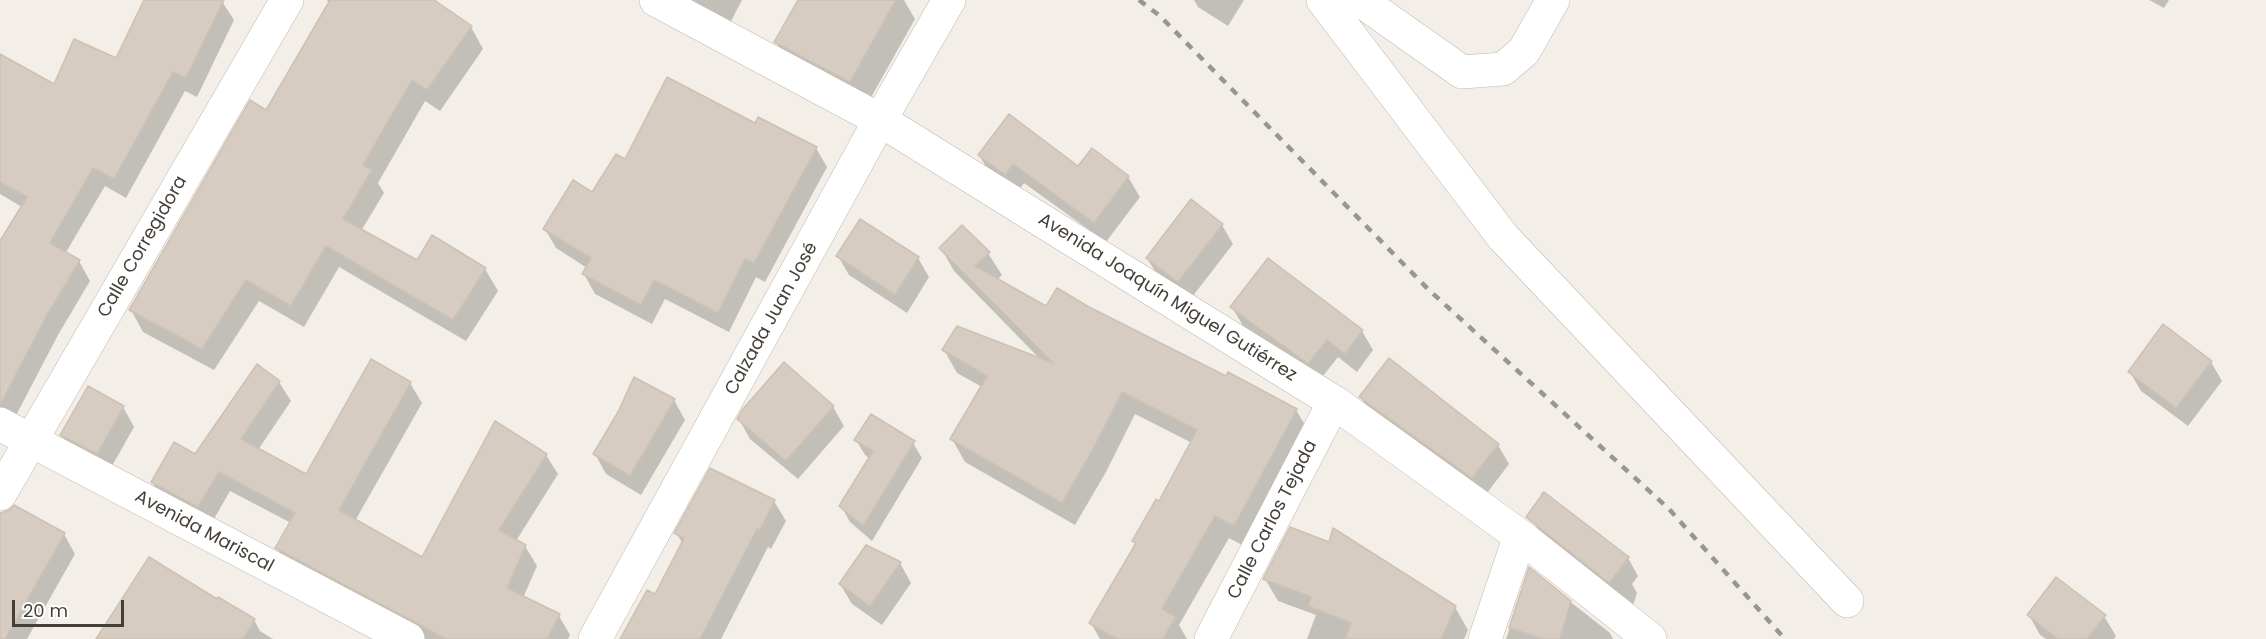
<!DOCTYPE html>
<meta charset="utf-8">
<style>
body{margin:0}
#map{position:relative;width:2266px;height:639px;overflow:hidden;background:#f3efe8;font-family:Poppins,sans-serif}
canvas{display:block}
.scale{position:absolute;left:12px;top:600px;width:112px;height:27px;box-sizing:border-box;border:3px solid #453f37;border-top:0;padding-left:8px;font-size:18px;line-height:21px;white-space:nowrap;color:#453f37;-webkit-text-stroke:4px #fff;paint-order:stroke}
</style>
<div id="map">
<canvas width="2266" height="639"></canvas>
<div class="scale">20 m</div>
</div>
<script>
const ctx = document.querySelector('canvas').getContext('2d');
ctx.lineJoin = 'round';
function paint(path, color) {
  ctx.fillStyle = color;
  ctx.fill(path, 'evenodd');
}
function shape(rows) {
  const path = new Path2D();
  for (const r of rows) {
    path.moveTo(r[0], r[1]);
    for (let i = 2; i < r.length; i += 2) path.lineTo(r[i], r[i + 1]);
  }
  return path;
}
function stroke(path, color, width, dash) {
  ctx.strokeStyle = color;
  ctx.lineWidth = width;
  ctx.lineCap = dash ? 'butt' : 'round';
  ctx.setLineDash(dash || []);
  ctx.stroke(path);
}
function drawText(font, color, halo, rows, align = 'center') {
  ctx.font = font + ' Poppins,sans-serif';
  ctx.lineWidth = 4.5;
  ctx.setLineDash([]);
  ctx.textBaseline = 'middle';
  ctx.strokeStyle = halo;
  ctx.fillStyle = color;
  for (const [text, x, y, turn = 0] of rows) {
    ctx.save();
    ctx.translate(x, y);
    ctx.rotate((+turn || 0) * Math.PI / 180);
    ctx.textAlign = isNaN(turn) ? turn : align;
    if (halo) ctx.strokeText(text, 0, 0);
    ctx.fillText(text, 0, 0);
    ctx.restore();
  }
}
const shadow = shape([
 [146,0,221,0,234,20,197,97,185,91,126,198,105,186,65,254,79,261,90,281,58,335,11,425,0,429,0,244,22,207,0,194,0,55,55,86,117,60],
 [327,0,431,0,471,27,483,49,440,111,425,101,378,183,384,193,361,231,418,262,433,237,485,269,498,291,466,341,339,267,304,327,259,301,214,370,143,332,131,310,267,112,329,4],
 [677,0,742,0,728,27],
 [799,0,904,0,915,19,865,108,791,69,776,42],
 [1194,0,1244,0,1228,26,1198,7],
 [2149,0,2169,0,2164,8],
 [756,125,816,148,827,167,765,282,756,277,729,332,665,299,652,324,595,294,584,274,587,268,556,248,545,229,592,194,626,161],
 [1092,150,1128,177,1140,197,1106,242,1024,183,1016,194,991,175,979,155,1079,168],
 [1222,225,1233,244,1189,301,1159,278,1147,258],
 [941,248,988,253,1002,275,997,280,1046,308,1088,308,1227,378,1296,410,1310,433,1248,548,1229,538,1179,625,1187,639,1100,639,1091,623,1137,546,1134,541,1160,503,1192,443,1135,414,1106,472,1075,525,965,462,952,439,982,387,957,373,944,350,1042,361,954,271],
 [838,256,918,258,929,277,907,313,849,275],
 [1232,307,1362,331,1373,350,1357,372,1338,357,1319,381,1243,326],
 [2211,362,2222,381,2188,426,2141,391,2130,372],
 [279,382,291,401,258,450,306,476,410,383,422,403,355,521,422,559,546,455,558,474,516,541,525,546,537,566,523,598,559,616,570,635,568,639,423,639,288,567,277,548,291,523,230,491,210,526,164,502,152,482,196,456],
 [1361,397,1498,445,1509,464,1484,497,1372,417],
 [674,400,685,420,641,495,606,474,595,454],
 [123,407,134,427,108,473,73,454,62,435],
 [833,407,844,426,798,479,750,439,739,419],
 [856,440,913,443,922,458,872,541,850,522,841,506,870,459,865,455],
 [1542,492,1628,558,1638,576,1632,584,1637,593,1632,609,1544,539,1533,521],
 [774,501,786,521,771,549,768,547,721,639,622,639,655,596,683,544,676,533],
 [0,520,64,534,75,554,27,639,0,639],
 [900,563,911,583,882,625,852,604,840,584],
 [1530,570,1610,633,1613,639,1506,639],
 [1265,579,1455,607,1468,630,1464,639,1307,639,1316,615,1278,601],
 [217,602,254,620,260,631,273,639,98,639],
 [2029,615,2104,616,2116,636,2114,639,2046,639,2040,635]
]);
const building = shape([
 [144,0,224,0,186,78,173,72,114,179,93,168,50,243,80,260,47,315,0,405,0,241,27,197,0,182,0,54,54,84,74,39,116,58,144,0],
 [330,0,434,0,472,26,427,90,412,80,363,165,372,170,343,219,417,260,432,235,486,268,453,320,326,246,291,306,246,280,202,349,129,310,250,100,266,110,330,0],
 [798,0,896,0,850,82,774,42,798,0],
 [667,77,755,123,758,117,817,147,754,263,745,259,718,313,654,280,641,305,582,274,591,258,543,229,573,180,592,192,616,154,625,159,667,77],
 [1009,114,1078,166,1092,148,1129,176,1094,223,1013,164,1005,175,978,155,1009,114],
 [1191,199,1223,224,1178,282,1146,258,1191,199],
 [860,219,919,257,895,295,836,256,860,219],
 [962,225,990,252,975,266,1046,306,1057,288,1089,307,1226,376,1228,372,1297,409,1234,526,1215,516,1162,609,1176,617,1163,639,1117,639,1089,623,1136,543,1132,541,1156,499,1159,501,1197,430,1122,392,1093,449,1062,503,950,439,987,376,942,350,957,326,1053,363,939,248,962,225],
 [1268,258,1363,330,1345,354,1327,340,1308,364,1230,307,1268,258],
 [2163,324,2212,361,2176,408,2128,372,2163,324],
 [1389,358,1499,444,1472,478,1359,397,1389,358],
 [371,359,411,382,339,510,422,557,495,421,547,454,499,530,526,545,507,588,560,614,547,639,446,639,275,548,295,513,219,472,198,507,151,482,174,442,195,454,257,364,280,381,241,439,306,474,371,359],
 [784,362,834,406,786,461,737,419,742,410,784,362],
 [634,377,675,399,630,476,593,454,618,412,634,377],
 [88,386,124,406,97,454,60,435,88,386],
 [871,414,915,441,863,526,839,506,873,451,854,440,871,414],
 [710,468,775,500,760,530,757,529,700,639,620,639,647,590,655,594,684,538,674,533,710,468],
 [1544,492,1629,557,1609,583,1526,517,1544,492],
 [14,505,65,533,5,639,0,639,0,513,9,510,14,505],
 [1290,527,1329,542,1333,528,1456,606,1441,639,1345,639,1351,623,1308,606,1311,597,1263,579,1290,527],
 [866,545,901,562,870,606,839,584,866,545],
 [149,557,217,599,218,597,255,619,243,639,96,639,149,557],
 [1529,567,1571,601,1560,639,1544,639,1509,628,1529,567],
 [2056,577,2106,615,2087,639,2058,639,2027,615,2056,577]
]);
const street = shape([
 [656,0,880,120,1334,402,1520,536,1650,639],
 [1323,0,1503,237,1847,601],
 [1360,0,1462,72,1503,69,1524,51,1553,0],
 [0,424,408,639],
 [0,494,287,0],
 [595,639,880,120,949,0],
 [1211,639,1334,402],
 [1485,639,1520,536]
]);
const rail = shape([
 [1139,0,1160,16,1429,290,1669,509,1785,639]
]);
const streetNames = [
 ["Calle Corregidora",143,247,-60],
 ["Avenida Joaquín Miguel Gutiérrez",1167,298,32],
 ["Calzada Juan José",772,319,-61],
 ["Calle Carlos Tejada",1273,520,-63],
 ["Avenida Mariscal",204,532,28]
];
paint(shadow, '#0003');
paint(building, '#d6ccc1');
stroke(building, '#cec0b2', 1.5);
stroke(street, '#c0b8ae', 34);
stroke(street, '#fff', 33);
stroke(rail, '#969696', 4.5, [8, 8]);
drawText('18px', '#453f37', '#fff', streetNames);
</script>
